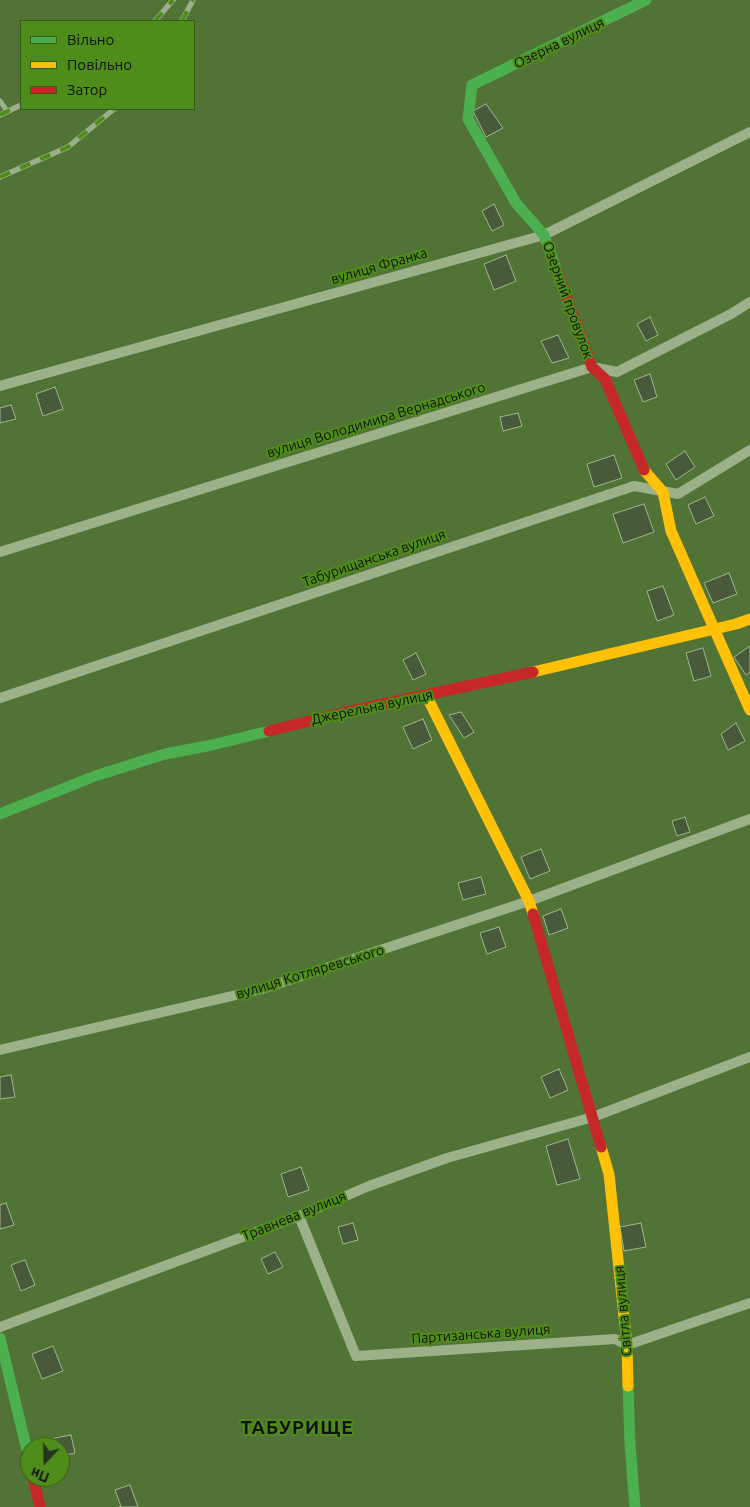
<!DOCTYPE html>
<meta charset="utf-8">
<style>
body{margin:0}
#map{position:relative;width:750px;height:1507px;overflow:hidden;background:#517335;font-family:Ubuntu,sans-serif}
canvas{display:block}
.legend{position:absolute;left:20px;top:20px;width:175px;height:90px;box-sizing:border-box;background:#4f8d1b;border:1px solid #365b17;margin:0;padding:6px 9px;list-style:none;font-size:15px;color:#111}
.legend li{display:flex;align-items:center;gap:10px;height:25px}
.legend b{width:25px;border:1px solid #365b17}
.north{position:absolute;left:20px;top:1437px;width:50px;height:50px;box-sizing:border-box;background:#4f8d1b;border:1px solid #365b17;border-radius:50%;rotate:201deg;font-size:14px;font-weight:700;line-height:20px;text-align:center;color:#111}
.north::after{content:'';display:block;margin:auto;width:18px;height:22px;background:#27331e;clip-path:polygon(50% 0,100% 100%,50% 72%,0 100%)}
</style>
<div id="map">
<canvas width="750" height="1507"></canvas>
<ul class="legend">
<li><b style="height:6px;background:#4caf50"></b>Вільно</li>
<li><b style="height:6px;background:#ffc107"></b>Повільно</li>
<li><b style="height:6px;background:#c62828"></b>Затор</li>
</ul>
<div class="north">Пн</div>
</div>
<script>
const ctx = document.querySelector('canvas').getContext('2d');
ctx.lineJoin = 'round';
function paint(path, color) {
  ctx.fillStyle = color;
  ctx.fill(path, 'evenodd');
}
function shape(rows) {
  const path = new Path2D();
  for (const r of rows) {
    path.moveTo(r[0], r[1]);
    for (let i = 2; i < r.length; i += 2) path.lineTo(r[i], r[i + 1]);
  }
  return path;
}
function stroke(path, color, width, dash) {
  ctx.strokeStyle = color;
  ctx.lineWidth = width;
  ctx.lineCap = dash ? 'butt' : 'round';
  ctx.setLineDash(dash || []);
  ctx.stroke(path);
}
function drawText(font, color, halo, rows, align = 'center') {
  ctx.font = font + ' Ubuntu,sans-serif';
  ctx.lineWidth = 4;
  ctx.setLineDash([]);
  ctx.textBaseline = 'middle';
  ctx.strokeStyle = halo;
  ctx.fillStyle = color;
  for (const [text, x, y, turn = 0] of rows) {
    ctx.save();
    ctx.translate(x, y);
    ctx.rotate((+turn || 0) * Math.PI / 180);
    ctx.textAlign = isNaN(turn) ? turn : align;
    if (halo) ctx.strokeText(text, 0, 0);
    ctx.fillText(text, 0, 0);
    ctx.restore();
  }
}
const building = shape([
 [486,104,503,128,486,137,473,111,486,104],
 [494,204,504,225,492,231,482,211,494,204],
 [506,255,516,281,494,290,484,264,506,255],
 [650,317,658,335,646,341,637,324,650,317],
 [558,335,569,358,552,363,541,341,558,335],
 [650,374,657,397,643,402,634,380,650,374],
 [55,387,63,409,43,416,36,394,55,387],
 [11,405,16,419,0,423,0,408,11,405],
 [518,413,522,426,503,431,500,417,518,413],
 [685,451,695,467,676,480,666,464,685,451],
 [614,455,622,478,594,487,587,464,614,455],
 [705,497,714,516,696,524,688,505,705,497],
 [644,504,654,532,623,543,613,514,644,504],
 [729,573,737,594,713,603,704,583,729,573],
 [663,586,674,615,657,621,647,591,663,586],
 [750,646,750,672,746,675,734,657,750,646],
 [703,648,711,676,694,681,686,653,703,648],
 [416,653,426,674,413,680,403,660,416,653],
 [461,712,474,732,464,738,449,715,461,712],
 [423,719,432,740,413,749,403,727,423,719],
 [736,723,745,741,728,750,721,734,736,723],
 [685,817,690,832,677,836,672,821,685,817],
 [541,849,550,871,530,879,521,857,541,849],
 [481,877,486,894,463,900,458,883,481,877],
 [561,909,568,928,549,935,543,916,561,909],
 [499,927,506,947,487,954,480,933,499,927],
 [559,1069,568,1090,550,1098,541,1077,559,1069],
 [11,1075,15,1097,0,1099,0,1077,11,1075],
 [568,1139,580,1179,557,1185,546,1146,568,1139],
 [301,1167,309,1190,288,1197,281,1174,301,1167],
 [6,1203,14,1225,0,1229,0,1205,6,1203],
 [353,1223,358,1240,343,1244,338,1227,353,1223],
 [641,1223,646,1247,624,1251,620,1227,641,1223],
 [275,1252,283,1267,268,1274,261,1259,275,1252],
 [25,1260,35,1285,21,1291,11,1265,25,1260],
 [53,1346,63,1371,42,1379,32,1354,53,1346],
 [71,1435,75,1453,60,1456,60,1447,51,1447,50,1439,71,1435],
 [130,1485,138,1507,119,1507,121,1506,115,1490,130,1485]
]);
const lane = shape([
 [0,101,5,108]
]);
const street = shape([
 [0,386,544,235,750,132],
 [0,552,592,367,617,372,731,314,750,302],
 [0,698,634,486,678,494,750,450],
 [0,1050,262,989,529,901,750,819],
 [299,1216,356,1356,615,1339,627,1345,750,1303],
 [0,1327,299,1216,369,1186,447,1158,593,1117,750,1057]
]);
const fast = shape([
 [557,271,544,235,516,203,468,119,472,85,646,0],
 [0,814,95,776,165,754,212,745,269,731],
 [0,1338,30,1463],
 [628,1386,630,1444,635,1507]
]);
const slow = shape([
 [644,470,663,492,671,531,750,710],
 [533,672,736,624,750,619],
 [426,695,529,901,533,914],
 [601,1147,609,1174,627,1345,628,1386]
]);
const jam = shape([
 [557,271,592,367,605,379,644,470],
 [269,731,346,712,533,672],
 [533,914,601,1147],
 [33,1477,40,1507]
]);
const rail = shape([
 [155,21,173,0],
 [182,21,193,0],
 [0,115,21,105],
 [0,177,68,147,114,109]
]);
const streetNames = [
 ["Озерна вулиця",559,43,-26],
 ["вулиця Франка",379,266,-16],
 ["Озерний провулок",568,300,70],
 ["вулиця Володимира Вернадського",376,420,-17],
 ["Табурищанська вулиця",374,558,-19],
 ["Джерельна вулиця",372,707,-12],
 ["вулиця Котляревського",310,972,-17],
 ["Травнева вулиця",294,1216,-22],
 ["Світла вулиця",623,1311,-95],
 ["Партизанська вулиця",481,1334,-4]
];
const districtNames = [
 ["ТАБУРИЩЕ",297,1428]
];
paint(building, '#485a39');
stroke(building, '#a1b691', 1);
stroke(lane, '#9cb089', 5);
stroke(street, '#9cb089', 10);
stroke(fast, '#4caf50', 11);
stroke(slow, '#ffc107', 11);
stroke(jam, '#c62828', 11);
stroke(rail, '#9caf8a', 5.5);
stroke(rail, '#4f8d1b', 4, [11]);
drawText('14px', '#111', '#4f8d1b', streetNames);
ctx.letterSpacing = '1px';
drawText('bold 19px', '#111', '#4f8d1b', districtNames);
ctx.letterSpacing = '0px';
</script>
